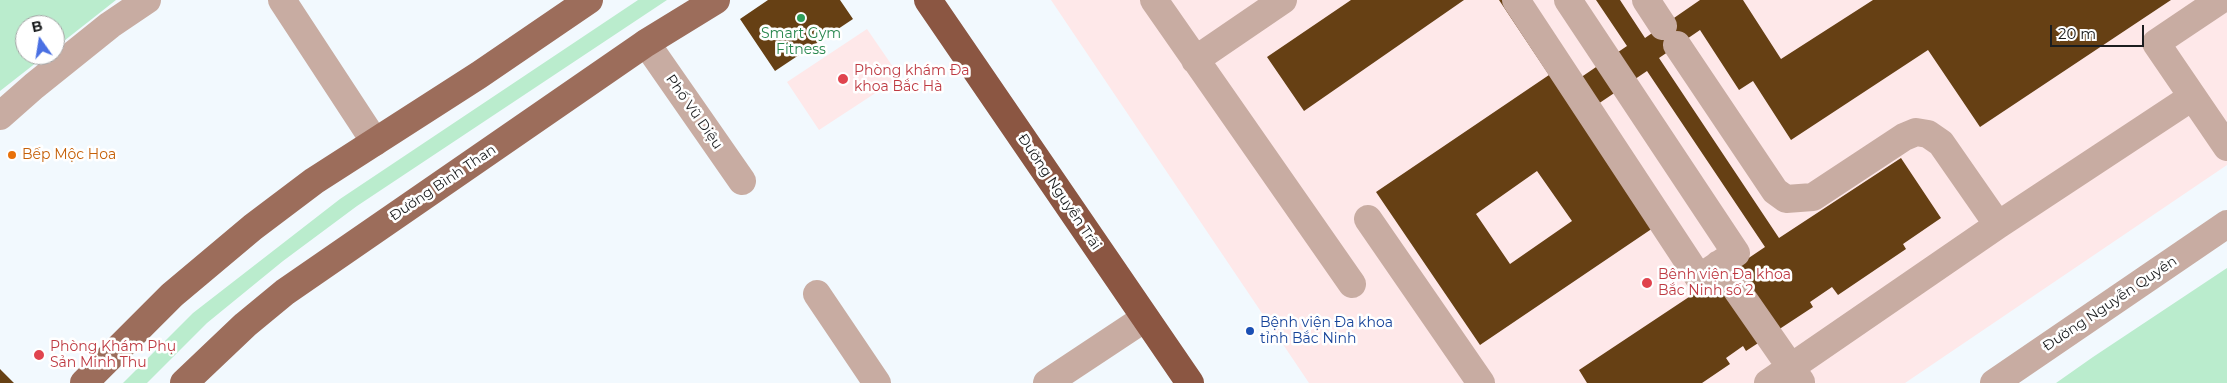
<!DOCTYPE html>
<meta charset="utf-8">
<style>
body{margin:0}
#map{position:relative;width:2227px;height:383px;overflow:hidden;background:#f2f9fe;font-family:Montserrat,sans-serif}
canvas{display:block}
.north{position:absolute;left:15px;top:15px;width:50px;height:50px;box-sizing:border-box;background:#fff;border:1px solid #a4a5a5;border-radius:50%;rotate:347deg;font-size:14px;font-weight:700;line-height:20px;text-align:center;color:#1b1d1f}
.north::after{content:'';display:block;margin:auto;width:18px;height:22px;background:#4a70e3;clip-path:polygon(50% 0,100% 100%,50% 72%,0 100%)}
.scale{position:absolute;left:2050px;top:25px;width:94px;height:22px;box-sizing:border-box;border:2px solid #1b1d1f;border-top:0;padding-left:6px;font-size:15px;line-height:18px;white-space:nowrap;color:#1b1d1f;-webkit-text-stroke:4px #fff;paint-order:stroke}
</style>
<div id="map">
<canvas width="2227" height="383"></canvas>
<div class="north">B</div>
<div class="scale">20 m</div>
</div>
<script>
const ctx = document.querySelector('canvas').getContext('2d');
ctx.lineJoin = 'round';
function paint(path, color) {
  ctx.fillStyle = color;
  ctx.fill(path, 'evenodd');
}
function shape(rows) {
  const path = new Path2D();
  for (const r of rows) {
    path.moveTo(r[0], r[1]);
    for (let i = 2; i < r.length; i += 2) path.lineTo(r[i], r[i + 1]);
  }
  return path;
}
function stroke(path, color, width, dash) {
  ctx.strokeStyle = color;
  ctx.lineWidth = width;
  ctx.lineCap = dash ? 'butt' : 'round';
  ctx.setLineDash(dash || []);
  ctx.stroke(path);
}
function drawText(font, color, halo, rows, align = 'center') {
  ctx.font = font + ' Montserrat,sans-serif';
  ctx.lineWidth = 5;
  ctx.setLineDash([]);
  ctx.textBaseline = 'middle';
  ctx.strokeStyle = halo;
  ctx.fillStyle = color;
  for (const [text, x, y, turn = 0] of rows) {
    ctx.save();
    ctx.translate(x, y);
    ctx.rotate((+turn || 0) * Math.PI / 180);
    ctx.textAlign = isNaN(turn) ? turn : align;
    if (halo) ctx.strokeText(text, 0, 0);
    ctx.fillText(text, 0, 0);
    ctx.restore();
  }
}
const medical = shape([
 [1051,0,2227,0,2227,165,1905,383,1309,383],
 [867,29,900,77,819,130,787,82]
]);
const green = shape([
 [0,0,116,0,55,48,55,25,25,25,25,55,46,55,0,91],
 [638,0,667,0,357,206,283,261,207,323,147,383,123,383,193,313,340,199],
 [2227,268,2227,383,2056,383,2093,357]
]);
const building = shape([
 [768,0,840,0,853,19,775,71,740,19],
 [1351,0,1464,0,1304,111,1267,57],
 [1499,0,1522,0,1577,80,1627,46,1596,0,1620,0,1645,38,1700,0,1743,0,1781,59,1873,0,2171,0,1980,127,1928,50,1791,140,1753,81,1739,90,1700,30,1659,58,1779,238,1901,158,1941,218,1903,244,1906,249,1838,295,1832,287,1810,302,1813,307,1746,351,1743,346,1726,358,1730,364,1702,383,1587,383,1579,370,1695,293,1653,228,1480,345,1376,192,1549,75],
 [1647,71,1765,247,1713,282,1595,106],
 [1537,171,1572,221,1510,264,1476,214],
 [0,369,14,383,0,383]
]);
const minor = shape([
 [282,0,375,142],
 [1154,0,1352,284],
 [1516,0,1699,278,1736,253,1568,0],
 [1646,0,1663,26],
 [2220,0,2156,43,2227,147],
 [646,43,742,181],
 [1677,45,1775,191,1786,199,1813,197,1904,137,1916,132,1928,134,1941,143,1998,225],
 [1195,60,1283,0],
 [0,116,34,86,110,25,147,0],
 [1368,219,1481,383],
 [1719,264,1801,382],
 [817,294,877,383],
 [1047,383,1145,318],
 [1768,383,1998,225,2192,97],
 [1994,383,2227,224]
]);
const major = shape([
 [84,383,172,295,253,227,314,181,479,75,589,0],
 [184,383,245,325,285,292,646,43,716,0]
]);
const highway = shape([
 [928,0,1190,383]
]);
const markers = [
 [801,18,5,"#2e9e5b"],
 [843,79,6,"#e0444e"],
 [12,155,5,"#e8710a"],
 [1647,283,6,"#e0444e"],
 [1250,331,5,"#1a4fb4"],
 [39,355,6,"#e0444e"]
];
const leisureNames = [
 ["Smart Gym",801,34],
 ["Fitness",801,50]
];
const healthNames = [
 ["Phòng khám Đa",854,71],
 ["khoa Bắc Hà",854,87],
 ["Bệnh viện Đa khoa",1658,275],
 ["Bắc Ninh số 2",1658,291],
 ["Phòng Khám Phụ",50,347],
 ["Sản Minh Thu",50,363]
];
const streetNames = [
 ["Phố Vũ Diệu",694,112,55],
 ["Đường Bình Than",443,183,-34],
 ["Đường Nguyễn Trãi",1059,192,56],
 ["Đường Nguyễn Quyền",2110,304,-34]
];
const foodNames = [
 ["Bếp Mộc Hoa",22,155]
];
const transitNames = [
 ["Bệnh viện Đa khoa",1260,323],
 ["tỉnh Bắc Ninh",1260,339]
];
paint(medical, '#fee8e9');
paint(green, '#baeccd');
paint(building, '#664014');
stroke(minor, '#c8aca2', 28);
stroke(major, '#9c6d5b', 28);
stroke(highway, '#8b5642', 28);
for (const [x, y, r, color] of markers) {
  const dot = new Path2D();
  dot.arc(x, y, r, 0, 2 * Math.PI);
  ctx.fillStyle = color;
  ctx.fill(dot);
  stroke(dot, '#fff', 2);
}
drawText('14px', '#27864d', '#fff', leisureNames);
drawText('14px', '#be3a42', '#fff', healthNames, 'left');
drawText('14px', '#1b1d1f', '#fff', streetNames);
drawText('14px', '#c56008', '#fff', foodNames, 'left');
drawText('14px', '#164399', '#fff', transitNames, 'left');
</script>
